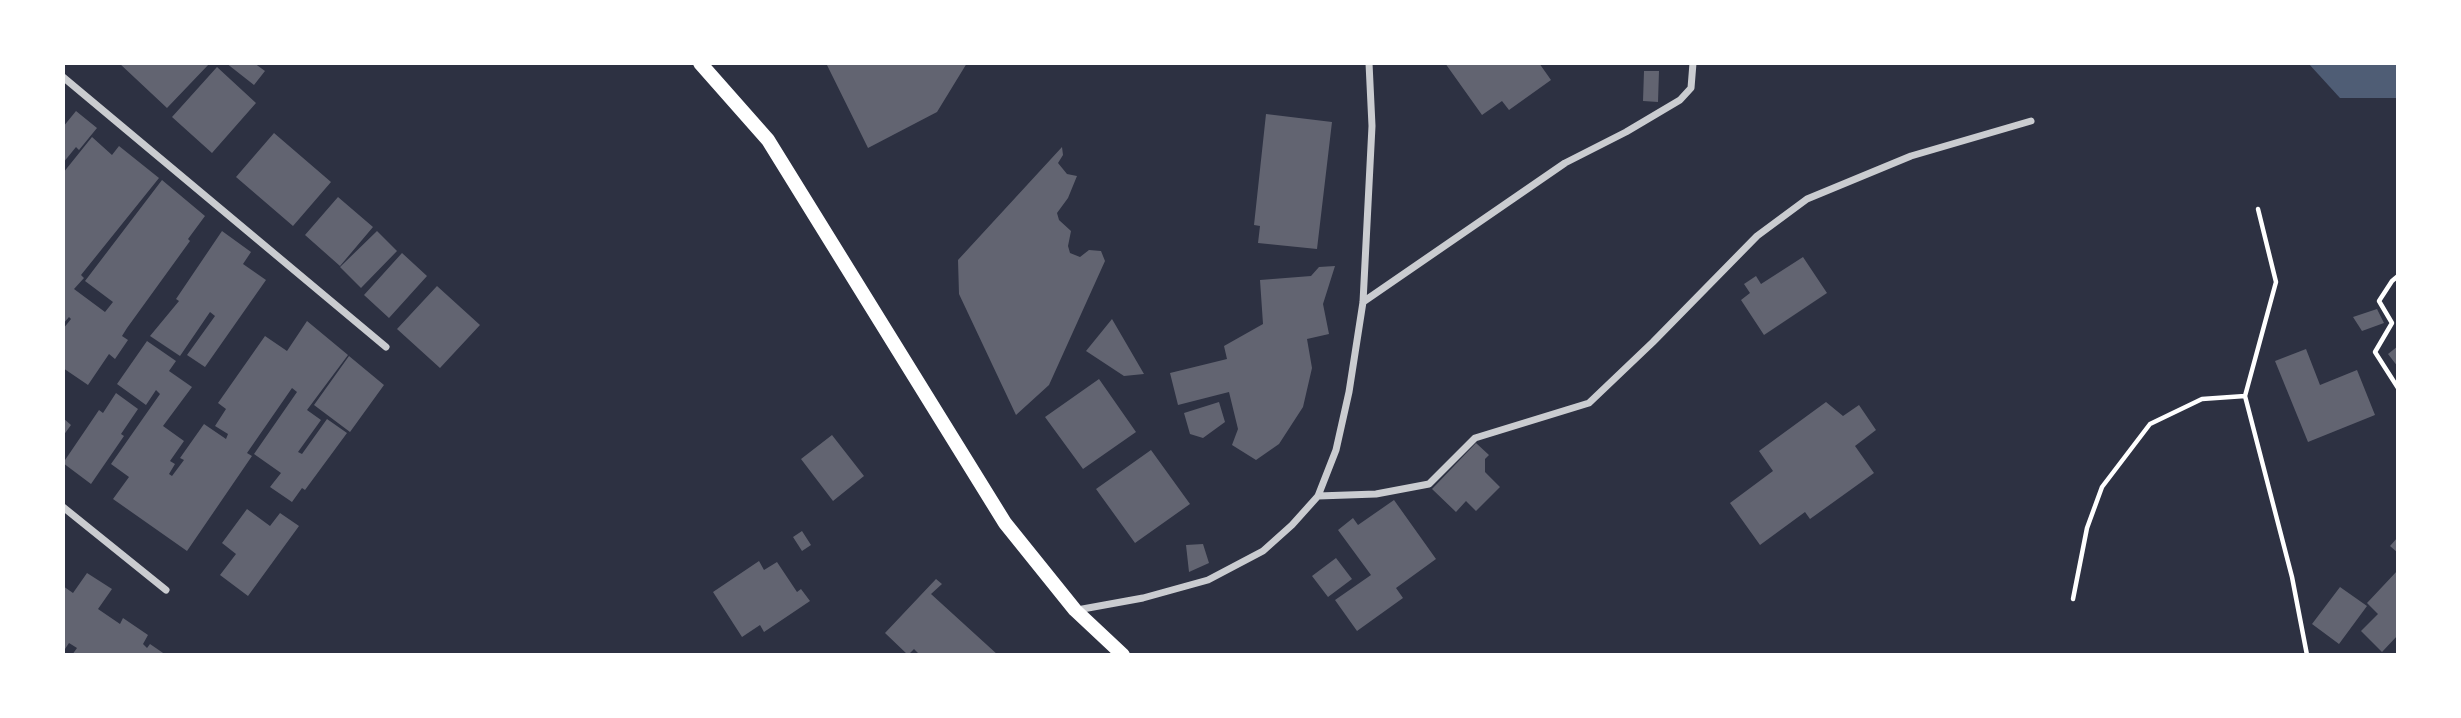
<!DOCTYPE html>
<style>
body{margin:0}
#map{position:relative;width:2461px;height:718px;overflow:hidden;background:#2d3142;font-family:"Work Sans",sans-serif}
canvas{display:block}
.frame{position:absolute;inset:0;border:65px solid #fff;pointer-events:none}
</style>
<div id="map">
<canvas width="2461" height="718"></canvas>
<div class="frame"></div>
</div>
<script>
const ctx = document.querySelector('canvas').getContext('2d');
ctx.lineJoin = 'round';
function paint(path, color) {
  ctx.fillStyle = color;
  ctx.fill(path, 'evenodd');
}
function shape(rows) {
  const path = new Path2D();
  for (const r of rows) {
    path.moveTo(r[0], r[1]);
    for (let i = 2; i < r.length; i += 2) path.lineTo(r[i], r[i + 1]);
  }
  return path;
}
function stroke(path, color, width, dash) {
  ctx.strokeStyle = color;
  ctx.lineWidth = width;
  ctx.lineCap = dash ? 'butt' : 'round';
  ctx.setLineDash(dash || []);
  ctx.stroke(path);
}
const water = shape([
 [2308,63,2398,63,2398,98,2340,98]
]);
const building = shape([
 [119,63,210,63,167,108],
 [226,63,254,63,265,71,254,85],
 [826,63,967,63,937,112,868,148],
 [1445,63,1539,63,1551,80,1509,110,1502,101,1482,115],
 [217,67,256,103,212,153,172,117],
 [1644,71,1659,71,1658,102,1643,101],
 [76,111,97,128,79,150,76,147,63,163,63,127],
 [1266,114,1332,122,1317,249,1258,243,1260,226,1254,225],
 [274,133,331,182,293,226,236,177],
 [92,137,112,155,119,146,159,178,81,275,84,278,74,289,105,312,113,302,85,281,162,180,205,216,188,239,190,241,127,328,122,336,128,340,115,359,109,354,88,385,63,368,63,329,71,319,69,317,63,324,63,173],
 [1062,147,1063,155,1058,163,1067,174,1077,176,1068,198,1057,213,1059,220,1071,231,1068,246,1070,253,1080,257,1089,250,1101,251,1105,261,1049,385,1016,415,959,294,958,260],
 [338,197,373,227,340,266,305,235],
 [222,231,251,252,243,264,266,280,205,367,187,355,215,316,210,312,180,356,150,336,179,301,176,299],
 [377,231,397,251,361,288,340,267],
 [402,253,427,276,389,318,364,295],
 [1803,257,1827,293,1764,335,1741,300,1750,293,1744,284,1756,276,1761,284],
 [1335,266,1323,304,1329,334,1307,339,1312,368,1303,407,1279,444,1256,460,1232,445,1238,429,1229,392,1178,405,1170,373,1227,359,1224,346,1263,324,1260,280,1311,276,1319,267],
 [437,286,480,325,440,368,397,329],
 [2377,309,2384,323,2362,331,2353,317],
 [1112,319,1144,374,1124,376,1086,351],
 [307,321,348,355,307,410,321,420,298,452,302,454,327,419,347,433,305,490,302,488,292,502,270,487,281,473,254,454,297,392,292,388,247,453,252,456,187,551,113,499,129,477,111,464,160,394,156,390,146,405,117,384,147,341,176,361,169,371,192,387,163,426,184,441,170,461,175,464,169,474,172,476,184,460,180,458,204,424,226,439,228,434,215,426,226,409,218,403,265,336,287,351],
 [2398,346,2398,367,2388,354],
 [2306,349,2320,385,2357,370,2375,415,2308,442,2275,361],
 [349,356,384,385,350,432,314,405],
 [1099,379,1136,432,1083,469,1045,417],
 [116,393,138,409,121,434,124,436,91,484,63,463,99,410,103,413],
 [1219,402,1225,422,1203,438,1190,434,1184,413],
 [1826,402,1843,416,1859,405,1876,430,1855,446,1874,473,1810,519,1805,512,1760,545,1730,503,1773,471,1759,451],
 [63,418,71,425,63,436],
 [832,435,864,476,833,501,801,459],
 [1476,443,1489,455,1485,459,1485,472,1500,487,1476,511,1466,501,1456,512,1432,489],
 [1151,450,1190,504,1135,543,1096,489],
 [1394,500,1436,559,1396,588,1403,598,1357,631,1335,600,1371,575,1338,530,1353,518,1358,525],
 [247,509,270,526,280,513,299,526,248,596,220,575,236,554,222,543],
 [802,531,811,545,802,551,793,537],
 [2398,537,2398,553,2390,546],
 [1203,544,1209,563,1189,572,1186,545],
 [1336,558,1352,579,1328,597,1312,576],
 [759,561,764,570,777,562,797,592,801,589,810,601,764,632,760,625,742,637,713,592],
 [2398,570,2398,635,2382,652,2361,631,2378,614,2367,603],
 [87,573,112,589,98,609,120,624,123,618,148,635,143,644,147,648,150,644,166,655,72,655,77,648,69,643,63,652,63,586,73,593],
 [936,579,942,584,931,594,998,655,920,655,914,649,908,655,885,633],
 [2340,587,2367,606,2339,644,2312,624]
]);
const path = shape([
 [2258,209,2276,282,2245,396,2292,577,2307,655],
 [2398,276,2392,281,2379,301,2392,323,2375,352,2398,388],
 [2073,599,2087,528,2102,487,2150,424,2202,399,2245,396]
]);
const minor = shape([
 [63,77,386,347],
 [1363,302,1565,163,1626,132,1680,100,1691,88,1693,63],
 [1318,496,1376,494,1429,484,1475,438,1589,403,1653,342,1757,236,1807,199,1911,156,2031,121],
 [63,507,166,590],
 [1077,610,1143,598,1208,580,1263,551,1292,525,1318,496,1336,450,1349,392,1363,302,1372,126,1369,63]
]);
const secondary = shape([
 [700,63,768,140,1005,523,1075,610,1123,655]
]);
paint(water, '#4f5d75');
paint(building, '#626471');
stroke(path, '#fff', 4.5);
stroke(minor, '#caccd0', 7);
stroke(secondary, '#fff', 14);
</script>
